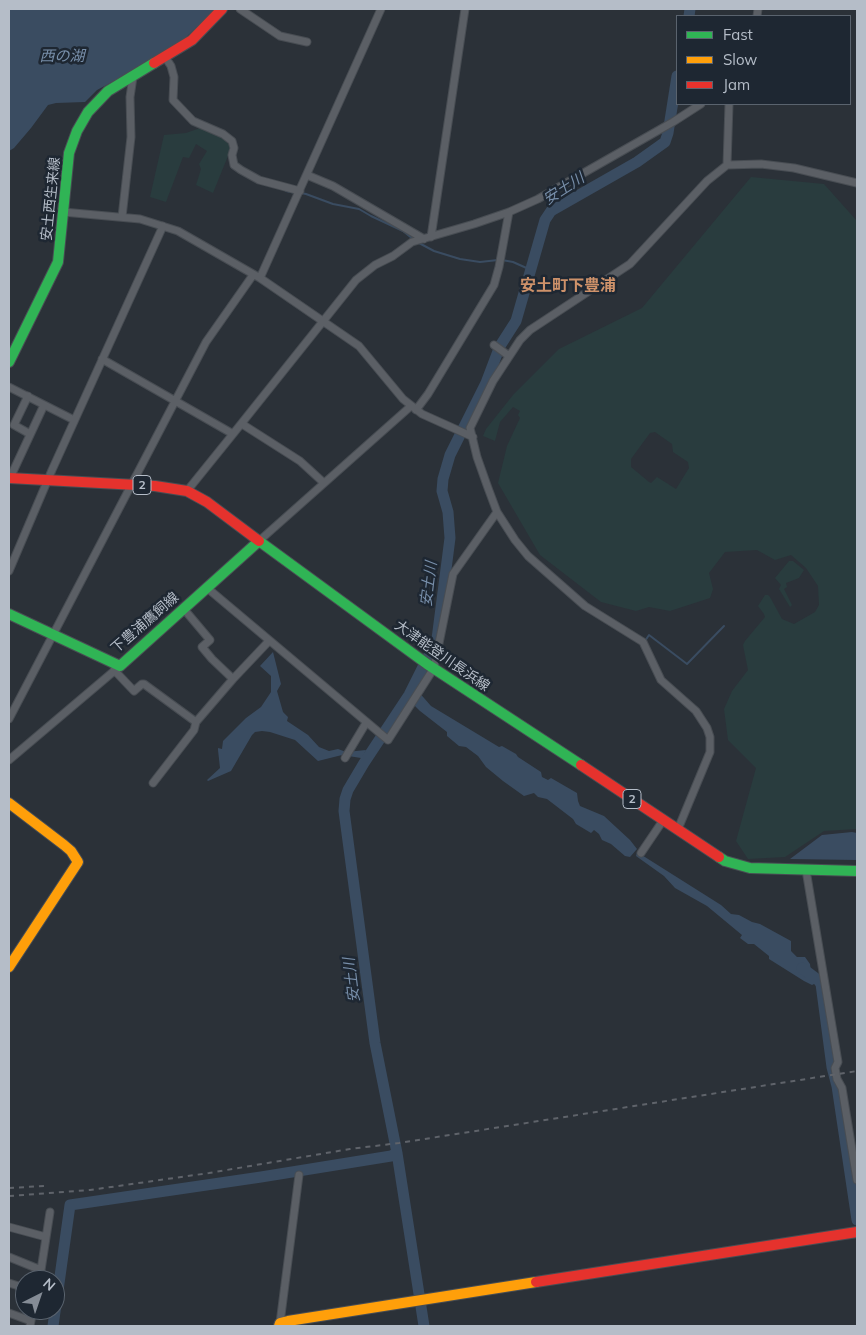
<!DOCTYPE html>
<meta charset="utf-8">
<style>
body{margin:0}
#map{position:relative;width:866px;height:1335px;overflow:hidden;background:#2b3138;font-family:Mulish,sans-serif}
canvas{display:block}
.frame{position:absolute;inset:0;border:10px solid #b5bdc8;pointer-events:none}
.legend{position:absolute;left:676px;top:15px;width:175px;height:90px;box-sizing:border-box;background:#1e2732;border:1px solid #5a636e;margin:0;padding:6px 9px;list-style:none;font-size:15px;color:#b5bdc8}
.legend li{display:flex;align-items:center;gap:10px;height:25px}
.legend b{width:25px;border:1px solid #5a636e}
.north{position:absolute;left:15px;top:1270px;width:50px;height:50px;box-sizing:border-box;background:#1e2732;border:1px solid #5a636e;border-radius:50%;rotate:41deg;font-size:14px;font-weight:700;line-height:20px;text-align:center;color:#b5bdc8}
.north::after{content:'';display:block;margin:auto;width:18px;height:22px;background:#858c96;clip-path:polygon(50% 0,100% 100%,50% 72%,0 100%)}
</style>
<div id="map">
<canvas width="866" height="1335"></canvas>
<div class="frame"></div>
<ul class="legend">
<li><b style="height:6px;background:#30b455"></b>Fast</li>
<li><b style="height:6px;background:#ff9f0a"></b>Slow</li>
<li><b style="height:6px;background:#e5322d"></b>Jam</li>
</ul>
<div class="north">N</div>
</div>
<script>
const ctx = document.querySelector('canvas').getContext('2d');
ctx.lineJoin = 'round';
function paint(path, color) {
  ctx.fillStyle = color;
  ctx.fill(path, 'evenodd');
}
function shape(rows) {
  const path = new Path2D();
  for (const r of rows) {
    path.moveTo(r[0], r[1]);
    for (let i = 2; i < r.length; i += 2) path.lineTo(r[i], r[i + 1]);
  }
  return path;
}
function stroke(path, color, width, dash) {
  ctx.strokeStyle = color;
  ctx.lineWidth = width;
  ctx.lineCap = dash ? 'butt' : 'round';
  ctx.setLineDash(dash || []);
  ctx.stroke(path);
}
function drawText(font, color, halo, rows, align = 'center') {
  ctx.font = font + ' Mulish,"Noto Sans JP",sans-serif';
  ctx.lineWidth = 5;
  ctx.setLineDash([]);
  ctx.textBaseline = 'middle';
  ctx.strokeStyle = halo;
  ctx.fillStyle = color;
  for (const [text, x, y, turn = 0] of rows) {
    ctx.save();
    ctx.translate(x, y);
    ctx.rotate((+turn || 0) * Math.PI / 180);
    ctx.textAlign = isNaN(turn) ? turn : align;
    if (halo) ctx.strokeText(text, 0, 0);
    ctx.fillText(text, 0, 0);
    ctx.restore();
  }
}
const green = shape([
 [203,127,221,135,229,141,230,151,213,193,196,185,201,169,199,164,207,151,196,144,189,158,183,157,166,202,150,197,164,135,186,133],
 [751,177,824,184,857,221,857,829,824,831,785,857,748,859,736,841,756,768,728,740,724,709,732,691,748,670,743,645,745,641,765,617,764,614,758,606,765,595,768,595,770,597,782,619,794,624,815,612,819,605,818,586,806,568,791,555,775,560,757,550,725,552,709,573,713,589,710,598,670,611,649,607,636,611,601,602,540,555,498,483,507,446,520,418,518,415,520,411,513,407,500,422,495,441,483,436,486,429,513,395,559,349,642,308],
 [655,432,672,444,673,452,688,462,689,468,676,489,657,477,651,483,649,482,631,467,631,459,650,433],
 [789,561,793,561,804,570,799,578,786,583,787,587,784,589,792,605,790,607,779,589,781,585,775,578]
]);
const water = shape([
 [9,9,216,9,182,41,148,63,97,90,85,102,56,103,48,105,31,128,14,148,9,151],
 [273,652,281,684,277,691,283,712,288,717,287,721,308,735,319,747,329,751,338,749,346,752,366,750,361,760,361,758,342,755,318,761,295,740,270,732,262,731,255,732,252,735,231,771,208,781,207,780,220,768,218,750,218,748,222,749,223,741,246,718,261,707,271,692,271,676,260,666],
 [417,690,431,706,499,747,502,746,516,754,518,757,541,772,542,777,548,780,551,778,577,793,578,801,580,806,604,816,630,840,637,849,630,857,625,856,611,844,602,840,599,834,594,830,591,833,576,824,573,819,547,799,538,797,534,793,524,796,503,781,486,767,478,756,466,747,459,746,447,736,447,732,420,711,410,701],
 [852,832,857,833,857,860,790,859,822,835],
 [637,852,721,905,731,914,739,915,752,922,760,924,791,941,791,951,797,957,805,957,810,964,811,972,818,982,812,985,804,981,769,959,769,956,754,944,748,944,740,938,742,935,707,906,675,888,664,876,636,856]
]);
const stream = shape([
 [286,191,296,193],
 [301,193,306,194,333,204,359,209,371,216,403,231,413,239],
 [419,243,434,251,460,259,480,262,498,260],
 [502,260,513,262,531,270],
 [645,641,649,635,687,664,724,626]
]);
const river = shape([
 [689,16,690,9],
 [802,968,818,980,821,984,832,1067,837,1086,857,1220],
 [53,1326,70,1205,261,1177,391,1156,397,1153],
 [424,1326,397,1153,375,1043,344,811,345,799,348,790,364,763,409,695,437,639,450,538,448,512,442,491,443,479,450,455,486,383,500,346,516,321,545,220,551,211,637,162,665,142,668,133,677,76]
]);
const street = shape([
 [240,9,280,36,307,42],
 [757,16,758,9],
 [165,57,171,66,174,77,173,100,193,121,223,134,232,141,234,148,232,155,234,165,241,170,259,180,300,191],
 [727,165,729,104],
 [307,175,333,186,424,239],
 [63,212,140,219,178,231,260,278,343,335,359,346,403,399,422,414,473,437],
 [122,217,131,137,130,97,133,77],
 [431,237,465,9],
 [260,278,381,9],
 [494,345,509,356],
 [102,359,233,434,356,280,375,265,393,256,412,242,474,224,509,212,538,199,673,122,701,104],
 [9,387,74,420],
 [28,396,14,425,30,434],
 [416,410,428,394,494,285,499,267,509,212],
 [242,424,300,461,324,483],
 [10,478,44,405],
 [187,491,233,434],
 [259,541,411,406],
 [9,571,52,470,163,226],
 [206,587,388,740,434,668,453,574,497,512],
 [183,608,210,640,202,647,212,659,233,679],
 [114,670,134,691,142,684,144,684,196,722],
 [9,719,206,342,253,275],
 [345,758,366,723],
 [9,760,120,666],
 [153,783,194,730,196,722,233,679,269,641],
 [678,829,710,752,710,737,707,728,696,711,661,680,643,642,585,606,528,556,515,540,497,512,488,488,477,457,470,428,493,381,520,340,530,330,630,264,707,181,727,165,761,164,794,168,857,183],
 [641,853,664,819],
 [806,870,838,1062,835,1068,837,1079,842,1088,857,1180],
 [9,1227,46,1237],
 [9,1257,41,1270,39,1280],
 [41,1270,50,1212],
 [9,1283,25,1288],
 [9,1313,31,1321],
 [280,1323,299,1175],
 [30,1326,33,1310]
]);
const fast = shape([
 [9,362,58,262,69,153,77,131,88,112,108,91,154,63],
 [259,541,427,664,581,765],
 [9,614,120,666,259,541],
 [719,857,725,861,750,868,857,871]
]);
const slow = shape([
 [9,803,64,845,71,851,78,862,9,967],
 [279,1326,280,1323,288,1321,536,1282]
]);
const jam = shape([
 [154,63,192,40,222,9],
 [9,478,155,486,187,491,207,502,259,541],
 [581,765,719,857],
 [536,1282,857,1232]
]);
const rail = shape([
 [9,1188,44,1186],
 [9,1196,90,1190,209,1173,350,1149,399,1143,857,1071]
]);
const shields = [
 [142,485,18],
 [632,799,18]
];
const shieldNames = [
 ["2",142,485],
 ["2",632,799]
];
const streetNames = [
 ["安土西生来線",51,199,-84],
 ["下豊浦鷹飼線",145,623,-41],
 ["大津能登川長浜線",442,656,35]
];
const waterNames = [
 ["西の湖",62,56],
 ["安土川",564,189,-33],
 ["安土川",429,584,-83],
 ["安土川",352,980,-97]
];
const quarterNames = [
 ["安土町下豊浦",568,286]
];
paint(green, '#293c3e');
paint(water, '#3a4c61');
stroke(stream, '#3a4c61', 2);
stroke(river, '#3a4c61', 11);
stroke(street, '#484d53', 9);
stroke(fast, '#484d53', 12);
stroke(slow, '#484d53', 12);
stroke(jam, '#484d53', 12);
stroke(street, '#5b5f65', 7);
stroke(fast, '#30b455', 10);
stroke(slow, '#ff9f0a', 10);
stroke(jam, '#e5322d', 10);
stroke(rail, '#5f636a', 2, [5, 5]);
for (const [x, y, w] of shields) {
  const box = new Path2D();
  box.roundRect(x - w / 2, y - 9.5, w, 19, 4);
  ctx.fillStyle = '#1e2732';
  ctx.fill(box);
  stroke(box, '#b5bdc8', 1);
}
drawText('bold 12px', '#b5bdc8', null, shieldNames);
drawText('14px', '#b5bdc8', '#1e2732', streetNames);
drawText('italic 15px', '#788faa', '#1e2732', waterNames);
drawText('bold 16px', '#ce926a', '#1e2732', quarterNames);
</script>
